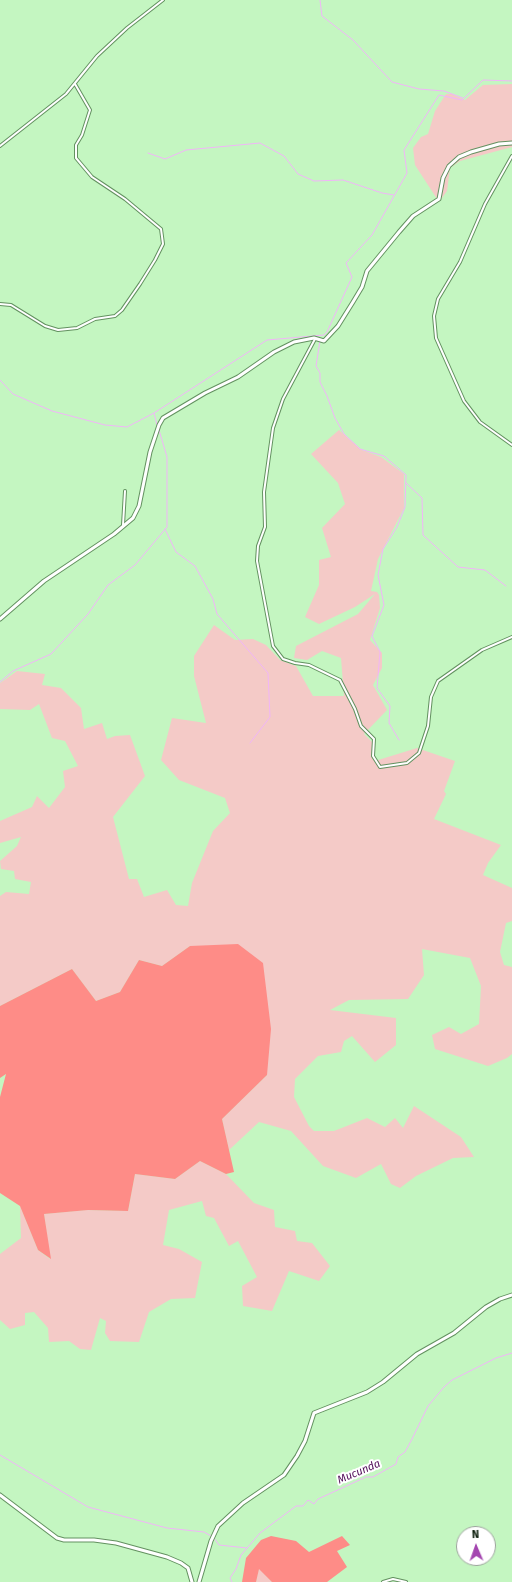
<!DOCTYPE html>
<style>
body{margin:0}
#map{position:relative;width:512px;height:1582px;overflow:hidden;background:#c4f6c1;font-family:"Fira Sans",sans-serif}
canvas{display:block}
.north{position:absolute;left:456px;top:1526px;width:40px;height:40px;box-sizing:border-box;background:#fff;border:1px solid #9ca49c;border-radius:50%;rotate:358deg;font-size:11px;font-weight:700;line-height:16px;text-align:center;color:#081b08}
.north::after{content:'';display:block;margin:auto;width:14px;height:18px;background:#a446b0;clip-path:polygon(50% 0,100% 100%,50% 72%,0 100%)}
</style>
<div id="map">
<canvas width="512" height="1582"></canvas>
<div class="north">N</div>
</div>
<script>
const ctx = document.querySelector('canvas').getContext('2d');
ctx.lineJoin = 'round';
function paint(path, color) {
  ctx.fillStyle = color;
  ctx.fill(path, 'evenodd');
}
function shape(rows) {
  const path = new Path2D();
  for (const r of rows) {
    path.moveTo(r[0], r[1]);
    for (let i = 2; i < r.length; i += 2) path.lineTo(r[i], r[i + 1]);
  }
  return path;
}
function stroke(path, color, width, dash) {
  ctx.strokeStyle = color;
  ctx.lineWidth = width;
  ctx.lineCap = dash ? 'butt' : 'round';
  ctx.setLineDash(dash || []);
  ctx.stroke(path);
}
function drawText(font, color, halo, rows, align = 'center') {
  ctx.font = font + ' "Fira Sans",sans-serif';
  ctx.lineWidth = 4;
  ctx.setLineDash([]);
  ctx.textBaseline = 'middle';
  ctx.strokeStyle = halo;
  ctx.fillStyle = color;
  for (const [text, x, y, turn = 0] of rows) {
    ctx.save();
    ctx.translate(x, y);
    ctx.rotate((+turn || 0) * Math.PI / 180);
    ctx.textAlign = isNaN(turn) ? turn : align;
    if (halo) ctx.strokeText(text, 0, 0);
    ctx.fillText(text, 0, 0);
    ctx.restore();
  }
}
const green = shape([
 [512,84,512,147,460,161,450,168,447,191,439,202,415,165,413,148,421,137,428,134,435,111,446,94,452,94,465,100,483,85],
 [339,430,362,450,381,457,404,474,404,508,378,559,371,591,377,592,379,595,380,608,370,640,382,653,382,668,373,685,387,710,364,734,372,742,375,761,417,748,455,761,444,791,446,794,434,819,501,845,488,863,483,875,512,888,512,921,506,923,500,952,504,965,512,967,512,1054,507,1058,488,1066,435,1049,432,1035,449,1027,461,1034,479,1024,481,986,470,958,422,949,424,975,408,999,349,1000,330,1010,396,1018,396,1045,375,1062,352,1036,344,1041,341,1052,318,1056,295,1079,294,1097,309,1126,314,1131,334,1131,367,1118,385,1127,395,1118,403,1128,414,1106,461,1137,474,1157,453,1158,416,1176,400,1188,391,1184,381,1164,356,1178,323,1166,291,1131,259,1122,229,1150,222,1119,267,1075,190,946,162,966,139,960,120,992,96,1001,72,969,0,1006,0,896,6,892,29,894,31,882,15,879,14,871,1,869,0,861,17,846,21,837,0,843,0,821,32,807,37,796,49,808,65,787,63,771,78,766,65,741,52,738,39,704,30,710,0,709,0,683,17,671,45,674,42,685,61,688,81,708,84,729,102,723,107,739,115,736,130,735,145,776,113,817,129,879,137,879,144,897,167,890,176,905,188,906,192,883,213,831,230,813,225,798,179,780,161,760,172,718,206,723,194,676,194,656,214,625,235,640,253,639,266,645,280,660,296,666,313,696,344,696,341,658,322,651,307,660,294,658,296,646,358,614,375,594,355,607,319,624,305,617,319,585,319,560,331,557,322,528,345,504,338,483,311,454],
 [200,1161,226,1174,254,1203,274,1210,275,1227,295,1231,297,1241,312,1243,330,1266,319,1281,289,1271,272,1311,243,1306,242,1286,257,1277,238,1241,229,1246,214,1218,206,1216,202,1201,169,1210,163,1245,179,1249,202,1262,195,1298,171,1299,149,1312,139,1342,110,1341,105,1333,106,1321,100,1318,91,1350,80,1349,69,1341,49,1342,48,1328,34,1312,25,1313,25,1325,10,1329,0,1320,0,1254,21,1238,20,1206,38,1250,50,1259,44,1214,86,1210,128,1211,135,1174,175,1179],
 [259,1568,272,1582,256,1582]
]);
const forest = shape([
 [238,944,263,963,271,1029,267,1075,222,1119,234,1172,226,1174,200,1161,175,1179,135,1174,128,1211,88,1210,44,1214,51,1259,38,1250,20,1206,0,1193,0,1097,6,1074,0,1078,0,1006,72,969,96,1001,120,992,139,960,162,966,190,946],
 [271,1536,296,1541,309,1552,342,1536,350,1545,337,1551,347,1567,327,1582,272,1582,259,1569,256,1582,242,1582,246,1558,261,1540]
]);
const stream = shape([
 [320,0,322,16,353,40,392,82,419,89,444,91,463,98],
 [148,153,165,159,186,150,260,143,284,156,298,174,314,181,343,180,382,193,394,195],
 [320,341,316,366,320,373,320,382,327,396,335,418,344,434,360,449,384,456,406,475,405,507,397,527,383,549,378,575,384,605,372,636,380,652,377,688,390,706,389,723,399,740],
 [0,380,13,394,52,411,105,425,127,427,154,413],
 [157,425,154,413,267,340,324,335,327,332,352,277,346,263,372,235,407,173,404,150,439,95,462,100,483,80,512,81],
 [406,483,422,498,423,535,458,567,485,570,506,586],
 [165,529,176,552,195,566,213,599,217,614,268,673,270,717,250,743],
 [0,682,13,671,51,654,88,614,108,585,135,565,167,527,167,457,159,430],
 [0,1455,88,1507,167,1528,204,1532,211,1536],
 [214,1538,219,1545,247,1548],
 [232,1582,230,1578,236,1569,241,1555,260,1533,296,1506,303,1506,308,1500,314,1504,318,1499,366,1477,373,1477,396,1464,398,1457,405,1452,412,1439,428,1406,444,1387,452,1380,496,1358,512,1353]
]);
const minor = shape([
 [0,146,66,94,97,56,127,28,163,0],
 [512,156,485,204,460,262,438,299,434,316,436,338,464,401,480,422,512,445],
 [0,304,11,305,45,326,58,330,77,328,95,319,115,316,122,310,140,284,155,260,163,244,161,229,125,199,92,177,76,158,76,145,82,135,90,110,75,84],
 [315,339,283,399,273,428,264,492,265,527,258,546,257,561,273,646,283,659,295,663,309,665,340,680,355,709,361,726,374,739,373,756,380,767,407,763,419,753,428,726,431,697,438,681,482,650,512,637],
 [123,525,125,491],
 [383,1582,393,1579,406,1582]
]);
const tertiary = shape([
 [0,619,44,581,114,534,133,518,139,506,150,452,159,425,163,418,205,393,238,377,274,352,294,342,314,338,324,341,338,326,353,302,362,287,367,271,399,232,413,216,439,199,443,178,449,166,459,157,471,152,499,144,512,143],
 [199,1582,211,1541,218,1526,243,1503,284,1475,297,1456,305,1441,314,1413,367,1392,383,1382,417,1354,454,1333,486,1307,500,1299,512,1295]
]);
const secondary = shape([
 [0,1495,57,1538,64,1540,94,1540,116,1543,167,1557,181,1563,188,1568,192,1582]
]);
const waterNames = [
 ["Mucunda",359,1472,-23]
];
paint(green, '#f4cac7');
paint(forest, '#fe8c87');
stroke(stream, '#f1b5f8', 1);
stroke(minor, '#639160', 4);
stroke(tertiary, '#639160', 5);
stroke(secondary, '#639160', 5);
stroke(minor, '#fff', 2);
stroke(tertiary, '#fff', 3);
stroke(secondary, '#fff', 3);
drawText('italic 11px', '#4e0856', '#fff', waterNames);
</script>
